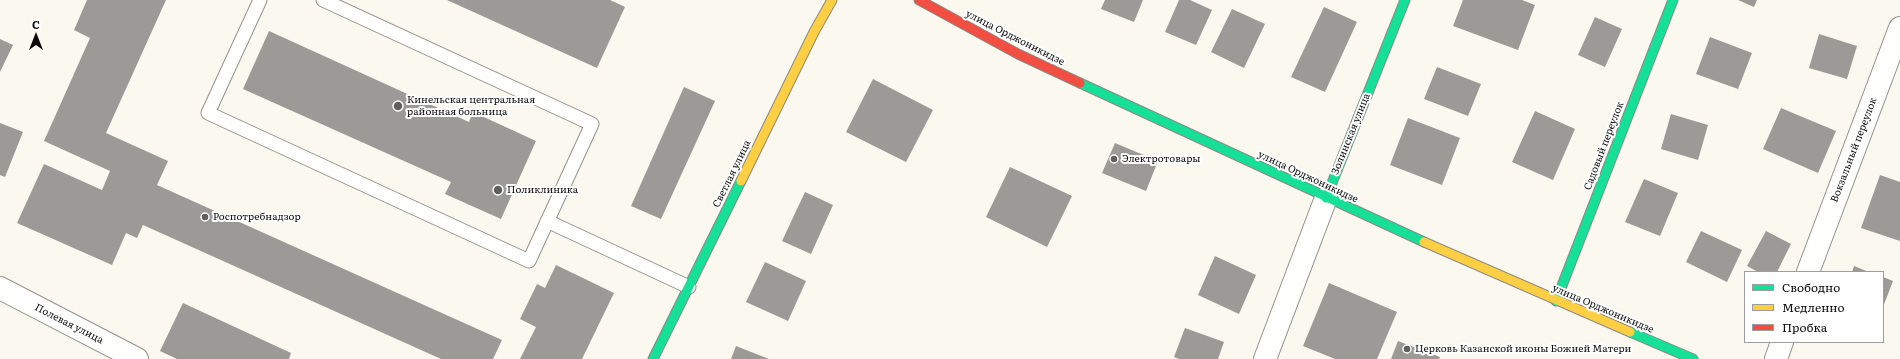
<!DOCTYPE html>
<meta charset="utf-8">
<style>
body{margin:0}
#map{position:relative;width:1900px;height:359px;overflow:hidden;background:#faf8ef;font-family:Literata,serif}
canvas{display:block}
.legend{position:absolute;left:1744px;top:271px;width:140px;height:72px;box-sizing:border-box;background:#fff;border:1px solid #9e9e9e;margin:0;padding:5px 7px;list-style:none;font-size:12px;color:#0c0c0c}
.legend li{display:flex;align-items:center;gap:8px;height:20px}
.legend b{width:20px;border:1px solid #9e9e9e}
.north{position:absolute;left:16px;top:16px;width:40px;height:40px;-webkit-text-stroke:3px #fff;paint-order:stroke;rotate:0deg;font-size:11px;font-weight:700;line-height:16px;text-align:center;color:#0c0c0c}
.north::after{content:'';display:block;margin:auto;width:14px;height:18px;background:#0c0c0c;clip-path:polygon(50% 0,100% 100%,50% 72%,0 100%)}
</style>
<div id="map">
<canvas width="1900" height="359"></canvas>
<ul class="legend">
<li><b style="height:5px;background:#16e098"></b>Свободно</li>
<li><b style="height:5px;background:#ffcf43"></b>Медленно</li>
<li><b style="height:5px;background:#f24e42"></b>Пробка</li>
</ul>
<div class="north">С</div>
</div>
<script>
const ctx = document.querySelector('canvas').getContext('2d');
ctx.lineJoin = 'round';
function paint(path, color) {
  ctx.fillStyle = color;
  ctx.fill(path, 'evenodd');
}
function shape(rows) {
  const path = new Path2D();
  for (const r of rows) {
    path.moveTo(r[0], r[1]);
    for (let i = 2; i < r.length; i += 2) path.lineTo(r[i], r[i + 1]);
  }
  return path;
}
function stroke(path, color, width, dash) {
  ctx.strokeStyle = color;
  ctx.lineWidth = width;
  ctx.lineCap = dash ? 'butt' : 'round';
  ctx.setLineDash(dash || []);
  ctx.stroke(path);
}
function drawText(font, color, halo, rows, align = 'center') {
  ctx.font = font + ' Literata,serif';
  ctx.lineWidth = 4;
  ctx.setLineDash([]);
  ctx.textBaseline = 'middle';
  ctx.strokeStyle = halo;
  ctx.fillStyle = color;
  for (const [text, x, y, turn = 0] of rows) {
    ctx.save();
    ctx.translate(x, y);
    ctx.rotate((+turn || 0) * Math.PI / 180);
    ctx.textAlign = isNaN(turn) ? turn : align;
    if (halo) ctx.strokeText(text, 0, 0);
    ctx.fillText(text, 0, 0);
    ctx.restore();
  }
}
const building = shape([
 [87,0,166,0,106,133,168,161,157,185,502,340,493,359,441,359,143,225,137,238,126,233,112,265,17,223,44,164,102,190,110,171,44,141,90,38,74,30],
 [447,0,610,0,625,7,597,68],
 [1105,0,1143,0,1134,22,1101,9],
 [1179,0,1190,0,1212,10,1196,45,1165,32],
 [1463,0,1522,0,1535,5,1518,50,1453,26],
 [1738,0,1757,0,1754,7],
 [1324,7,1357,22,1325,92,1291,77],
 [1232,9,1265,24,1244,68,1211,52],
 [1595,17,1622,29,1605,67,1578,55],
 [269,31,469,122,473,112,536,141,501,219,445,194,451,182,243,89],
 [1819,34,1857,46,1847,79,1809,68],
 [1710,37,1752,53,1738,89,1696,74],
 [0,39,13,45,0,72],
 [1437,67,1481,84,1468,116,1424,99],
 [873,79,933,110,906,162,846,132],
 [684,87,715,101,661,219,631,206],
 [1781,108,1836,131,1818,173,1763,149],
 [1535,111,1575,129,1553,180,1512,162],
 [1671,114,1708,125,1698,160,1661,149],
 [1408,118,1460,138,1442,185,1390,165],
 [0,123,23,132,5,177,0,175],
 [1115,143,1158,161,1146,191,1102,173],
 [1010,167,1072,196,1047,247,986,217],
 [1880,175,1900,182,1900,241,1861,228],
 [1644,179,1678,193,1660,236,1625,222],
 [805,192,833,205,811,254,782,241],
 [1701,231,1742,250,1727,282,1686,262],
 [1766,231,1791,244,1777,272,1758,272,1747,266],
 [1215,256,1256,275,1239,314,1198,295],
 [765,262,806,281,788,321,746,302],
 [556,265,614,293,582,359,520,359,536,327,520,319,537,284,545,288],
 [1854,266,1869,272,1852,272],
 [1883,277,1893,281,1883,307],
 [1329,283,1397,312,1377,359,1335,359,1303,346],
 [183,303,291,353,289,359,177,359,160,351],
 [1185,328,1224,342,1218,359,1179,359,1174,357],
 [1398,341,1440,357,1439,359,1391,359],
 [736,346,769,359,731,359]
]);
const lane = shape([
 [260,0,208,113,529,261,592,124,323,0],
 [547,221,689,287]
]);
const street = shape([
 [1808,272,1900,28],
 [0,288,137,359],
 [1265,359,1326,198],
 [1776,359,1782,342]
]);
const fast = shape([
 [1080,83,1424,242],
 [1326,198,1405,0],
 [1556,301,1673,0],
 [1630,332,1693,359],
 [653,359,741,181]
]);
const slow = shape([
 [741,181,814,32,832,0],
 [1424,242,1630,332]
]);
const jam = shape([
 [919,0,1018,54,1080,83]
]);
const markers = [
 [398,106,5,"#5f5f5b"],
 [1114,159,4,"#5f5f5b"],
 [498,190,5,"#5f5f5b"],
 [205,217,4,"#5f5f5b"],
 [1407,349,4,"#5f5f5b"]
];
const streetNames = [
 ["улица Орджоникидзе",1015,38,27],
 ["Золинская улица",1351,134,-68],
 ["Садовый переулок",1604,146,-69],
 ["Вокзальный переулок",1854,150,-69],
 ["Светлая улица",732,174,-64],
 ["улица Орджоникидзе",1308,177,25],
 ["улица Орджоникидзе",1603,309,23],
 ["Полевая улица",69,324,27]
];
const poiNames = [
 ["Кинельская центральная",407,100],
 ["районная больница",407,112],
 ["Электротовары",1122,159],
 ["Поликлиника",507,190],
 ["Роспотребнадзор",213,217],
 ["Церковь Казанской иконы Божией Матери",1415,349]
];
paint(building, '#9c9a96');
stroke(lane, '#93928e', 15);
stroke(street, '#93928e', 24);
stroke(fast, '#8a8985', 11);
stroke(slow, '#8a8985', 11);
stroke(jam, '#8a8985', 11);
stroke(lane, '#fefefd', 13);
stroke(street, '#fefefd', 22);
stroke(fast, '#16e098', 9);
stroke(slow, '#ffcf43', 9);
stroke(jam, '#f24e42', 9);
for (const [x, y, r, color] of markers) {
  const dot = new Path2D();
  dot.arc(x, y, r, 0, 2 * Math.PI);
  ctx.fillStyle = color;
  ctx.fill(dot);
  stroke(dot, '#fff', 1.5);
}
drawText('10px', '#0c0c0c', '#fff', streetNames);
drawText('10px', '#0c0c0c', '#fff', poiNames, 'left');
</script>
